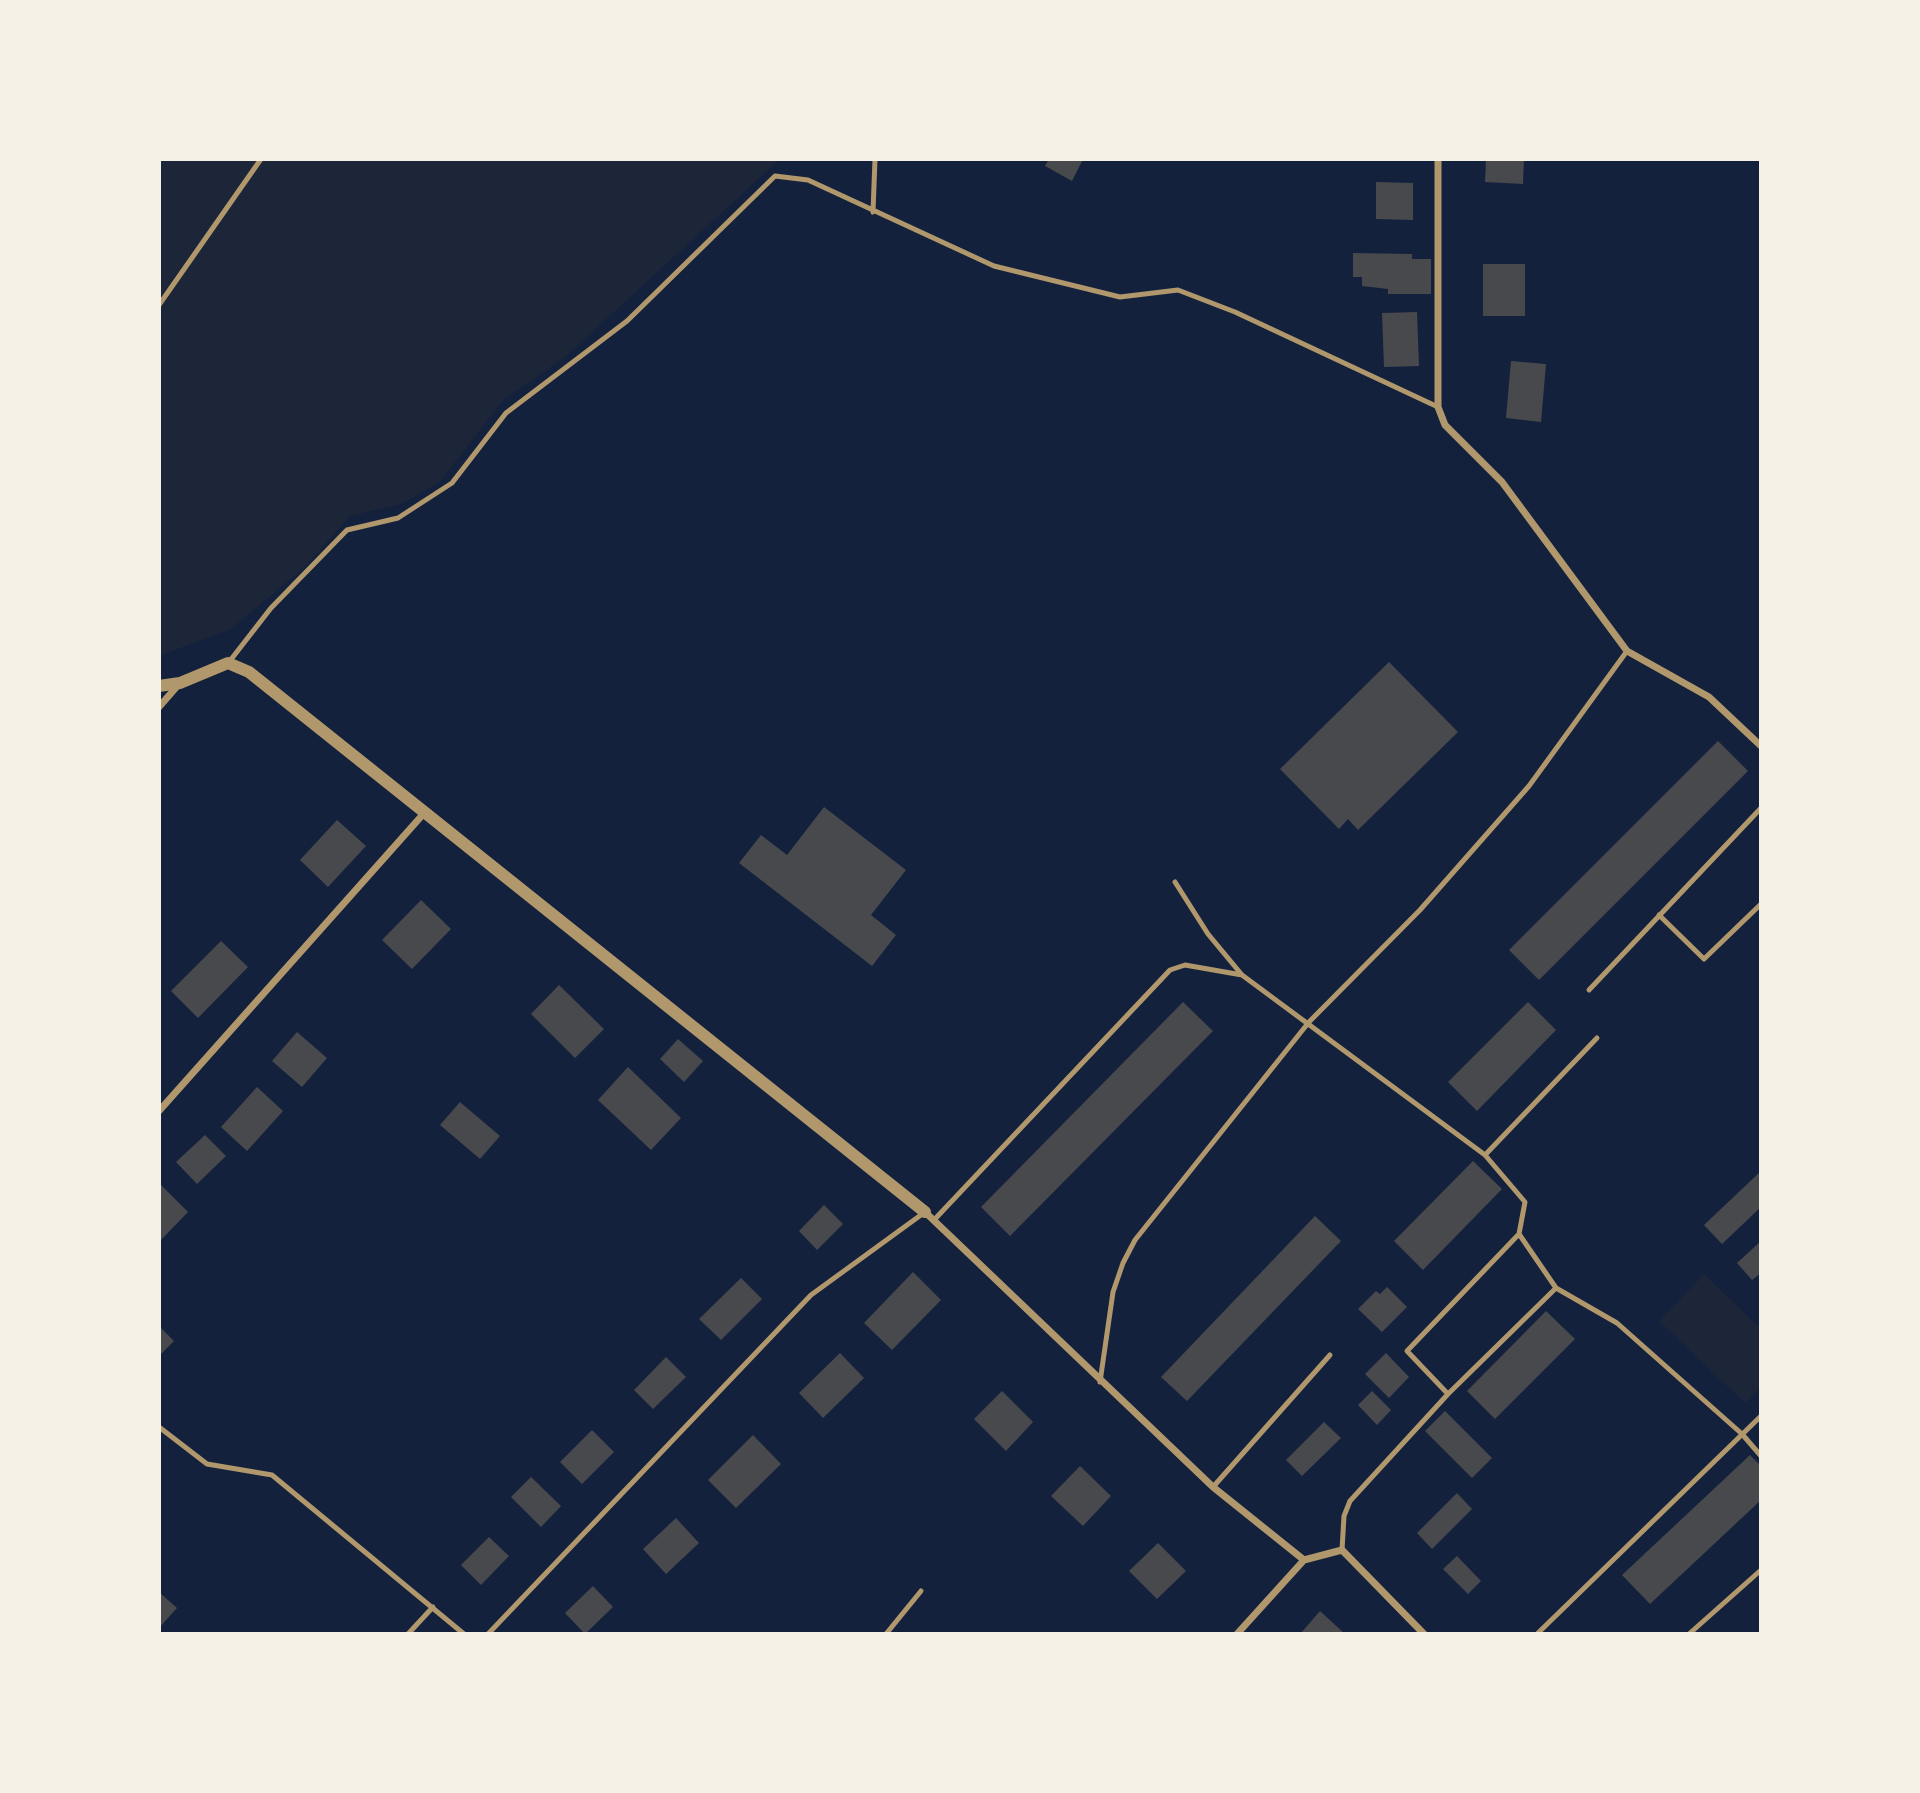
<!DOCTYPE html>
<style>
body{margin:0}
#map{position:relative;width:1920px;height:1793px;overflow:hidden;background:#14213d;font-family:Inter,sans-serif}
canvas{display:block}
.frame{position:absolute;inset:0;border:161px solid #f6f1e7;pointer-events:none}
</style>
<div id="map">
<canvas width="1920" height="1793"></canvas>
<div class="frame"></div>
</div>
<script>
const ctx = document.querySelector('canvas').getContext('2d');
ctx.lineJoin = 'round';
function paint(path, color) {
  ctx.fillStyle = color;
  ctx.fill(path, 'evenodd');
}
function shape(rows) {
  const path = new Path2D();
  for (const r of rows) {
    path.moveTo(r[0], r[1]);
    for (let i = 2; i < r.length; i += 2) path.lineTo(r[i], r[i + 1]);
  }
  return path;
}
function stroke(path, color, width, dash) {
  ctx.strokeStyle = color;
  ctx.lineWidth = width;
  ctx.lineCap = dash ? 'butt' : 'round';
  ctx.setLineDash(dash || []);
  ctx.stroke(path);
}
const green = shape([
 [159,159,780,159,565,357,503,400,440,482,401,504,350,516,304,568,231,629,159,656],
 [1704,1274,1761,1329,1761,1387,1745,1403,1659,1321]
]);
const building = shape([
 [1049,159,1083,159,1072,181,1045,166],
 [1486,159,1524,159,1523,184,1485,182],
 [1376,182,1413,183,1413,220,1376,219],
 [1353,253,1412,254,1412,259,1431,259,1431,294,1388,294,1388,289,1362,286,1362,277,1353,277],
 [1483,264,1525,264,1525,316,1483,316],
 [1417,312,1419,366,1384,367,1382,313],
 [1511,361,1546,364,1541,422,1506,418],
 [1389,662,1458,732,1358,830,1348,819,1339,829,1280,769],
 [1718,741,1748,771,1539,980,1509,950],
 [824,807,906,870,871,915,896,935,872,966,739,863,761,835,787,855],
 [337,820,366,846,328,887,300,860],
 [421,900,451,929,412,969,382,940],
 [221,941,248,967,198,1018,171,991],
 [559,985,604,1029,575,1058,531,1014],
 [1183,1002,1213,1031,1010,1236,981,1207],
 [1528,1002,1556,1030,1477,1111,1448,1082],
 [297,1032,327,1058,302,1087,272,1061],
 [678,1039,703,1061,684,1082,660,1059],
 [628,1067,681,1118,651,1150,598,1100],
 [257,1087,283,1111,247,1151,221,1127],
 [460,1102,500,1136,480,1159,440,1125],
 [205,1135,226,1156,197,1184,176,1162],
 [1473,1161,1502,1189,1423,1270,1394,1241],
 [1761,1171,1761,1207,1722,1244,1704,1225],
 [159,1183,188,1212,159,1242],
 [824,1205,843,1224,817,1250,799,1231],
 [1315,1216,1341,1241,1187,1401,1161,1377],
 [1761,1241,1761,1273,1752,1280,1737,1263],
 [913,1272,941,1300,892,1350,864,1323],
 [741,1278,762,1299,721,1340,699,1319],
 [1387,1287,1407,1307,1382,1332,1358,1309,1376,1291,1380,1294],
 [1546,1311,1575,1339,1495,1419,1467,1391],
 [159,1326,174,1341,159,1356],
 [840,1353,864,1378,823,1418,799,1393],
 [1386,1353,1409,1377,1389,1398,1365,1374],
 [666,1357,686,1377,653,1409,634,1390],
 [1002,1391,1033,1422,1006,1451,974,1419],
 [1372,1391,1391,1410,1377,1425,1358,1405],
 [1445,1411,1492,1458,1472,1478,1425,1431],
 [1324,1422,1341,1438,1302,1476,1286,1460],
 [592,1430,614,1452,582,1484,560,1462],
 [753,1435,781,1464,736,1508,708,1480],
 [1750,1455,1761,1466,1761,1500,1650,1604,1622,1575],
 [1080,1466,1111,1496,1083,1526,1051,1496],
 [531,1477,561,1506,541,1527,511,1497],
 [1457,1493,1472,1509,1432,1549,1417,1533],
 [676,1518,699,1543,666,1574,643,1549],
 [489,1537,509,1556,481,1585,461,1565],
 [1158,1543,1186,1571,1157,1599,1129,1571],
 [1457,1556,1481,1581,1468,1594,1443,1569],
 [593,1586,613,1607,585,1634,565,1613],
 [159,1592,177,1608,159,1628],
 [1320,1611,1345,1634,1300,1634]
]);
const service = shape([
 [873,212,875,159],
 [159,305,261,159],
 [229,662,271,608,347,530,398,518,452,483,506,413,627,321,775,176,808,180,994,266,1120,297,1178,290,1235,312,1438,407],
 [1175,882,1208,934,1242,975,1485,1155,1525,1202,1519,1234,1556,1288,1617,1323,1742,1434,1761,1456],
 [1659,915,1704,959,1761,904],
 [1589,990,1761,808],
 [1485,1155,1597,1038],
 [934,1220,1170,970,1185,965,1242,975],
 [1100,1382,1113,1292,1123,1263,1135,1240,1309,1022,1420,910,1529,786,1627,651],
 [1448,1394,1407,1351,1519,1234],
 [159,1427,207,1464,272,1475,464,1634],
 [1213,1487,1330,1355],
 [1342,1550,1344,1516,1350,1501,1448,1394,1556,1288],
 [408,1634,433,1607],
 [488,1634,811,1295,925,1212],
 [886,1634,921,1591],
 [1537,1634,1761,1416],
 [1689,1634,1761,1570]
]);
const minor = shape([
 [1438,159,1438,407,1445,425,1502,482,1627,651,1709,697,1761,746],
 [159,707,179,684],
 [159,1111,426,811],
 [925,1212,1213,1487,1304,1560,1342,1550,1424,1634],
 [1237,1634,1304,1560]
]);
const tertiary = shape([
 [159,686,180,683,228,663,249,672,925,1212]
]);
paint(green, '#1d2539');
paint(building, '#48494c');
stroke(service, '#b1986c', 5);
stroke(minor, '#b1986c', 7);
stroke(tertiary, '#b1986c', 12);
</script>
